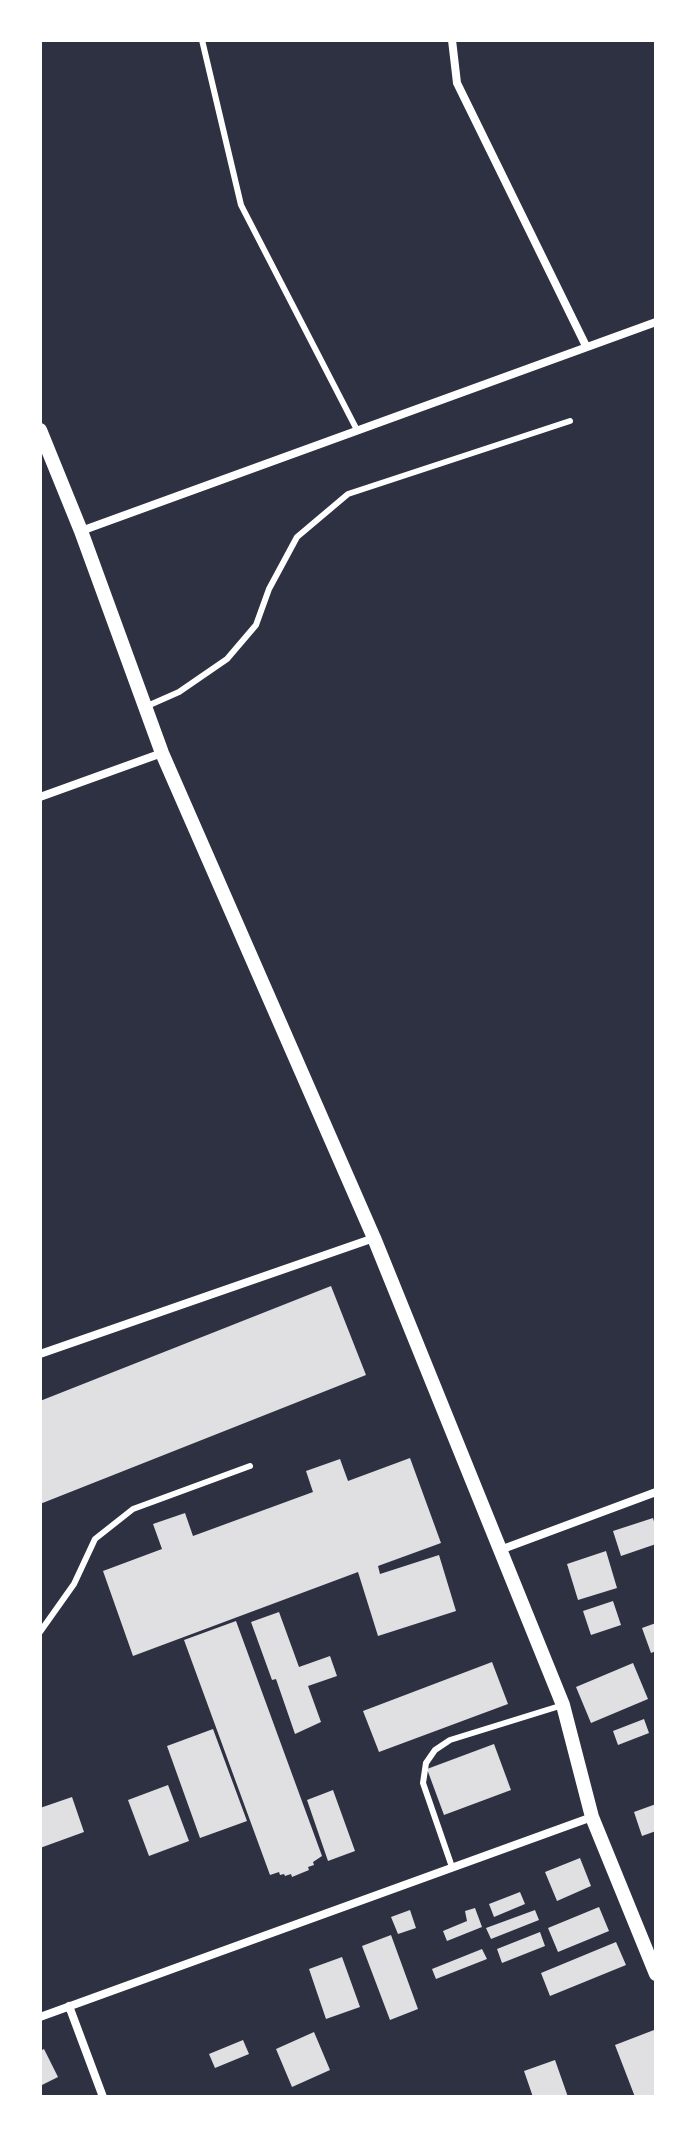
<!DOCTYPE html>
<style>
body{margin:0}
#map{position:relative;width:696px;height:2137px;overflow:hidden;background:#2d3142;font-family:"Varela Round",sans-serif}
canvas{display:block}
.frame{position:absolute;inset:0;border:42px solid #fff;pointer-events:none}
</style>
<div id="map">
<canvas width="696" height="2137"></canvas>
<div class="frame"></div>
</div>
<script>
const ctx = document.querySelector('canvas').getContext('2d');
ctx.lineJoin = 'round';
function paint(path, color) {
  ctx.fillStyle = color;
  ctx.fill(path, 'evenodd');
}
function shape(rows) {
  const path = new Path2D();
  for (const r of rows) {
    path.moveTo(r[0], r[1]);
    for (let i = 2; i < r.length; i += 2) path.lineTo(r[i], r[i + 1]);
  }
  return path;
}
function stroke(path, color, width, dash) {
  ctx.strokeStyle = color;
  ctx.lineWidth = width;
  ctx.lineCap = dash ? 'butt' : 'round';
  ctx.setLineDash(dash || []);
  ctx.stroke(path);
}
const building = shape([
 [331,1286,366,1375,40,1504,40,1401],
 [410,1458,441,1543,378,1566,380,1574,439,1555,456,1611,378,1636,358,1572,133,1656,103,1571,162,1549,153,1524,185,1513,193,1536,313,1492,306,1471,340,1459,348,1481],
 [653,1518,656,1529,656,1544,621,1556,613,1531],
 [606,1551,617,1588,578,1600,567,1564],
 [613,1601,621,1625,591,1635,583,1611],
 [279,1612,299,1667,330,1656,337,1676,308,1686,321,1722,295,1734,276,1679,272,1680,251,1622],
 [236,1621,322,1856,313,1862,314,1865,308,1867,309,1870,292,1877,291,1874,285,1876,284,1874,280,1875,279,1872,270,1875,184,1640],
 [656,1623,656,1651,651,1653,642,1628],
 [492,1662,508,1704,379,1752,363,1711],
 [633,1663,648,1699,591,1723,576,1687],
 [644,1719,649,1733,618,1745,613,1731],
 [213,1729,247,1821,200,1838,167,1746],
 [494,1744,511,1790,444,1815,427,1769],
 [168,1785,189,1841,149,1856,128,1800],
 [333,1790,355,1851,328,1861,307,1800],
 [72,1797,84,1832,40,1848,40,1808],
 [656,1804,656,1831,642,1836,634,1812],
 [580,1858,591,1886,557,1901,545,1872],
 [520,1892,525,1904,494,1917,489,1904],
 [599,1907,609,1931,558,1952,548,1928],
 [475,1908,482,1927,447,1941,443,1931,467,1921,465,1911],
 [410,1910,416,1928,398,1934,391,1917],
 [535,1910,539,1920,491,1939,486,1928],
 [540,1932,545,1946,502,1963,497,1949],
 [391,1935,418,2009,390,2020,362,1946],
 [616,1942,626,1965,550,1996,541,1973],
 [482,1949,487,1959,436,1979,432,1969],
 [342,1957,360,2007,326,2019,309,1969],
 [654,2030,656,2034,656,2097,635,2097,615,2045],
 [314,2032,330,2070,292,2087,276,2049],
 [243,2040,249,2054,215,2068,209,2054],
 [44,2049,58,2077,40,2086,40,2051],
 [555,2060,568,2097,533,2097,524,2071]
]);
const service = shape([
 [202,40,241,205,357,430],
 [145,707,179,692,227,659,256,625,269,589,297,537,348,494,570,421],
 [40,1632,74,1584,95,1539,133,1509,250,1466],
 [452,1867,423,1783,426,1763,435,1750,450,1740,563,1705]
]);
const minor = shape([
 [452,40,457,83,586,346],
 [81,531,656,322],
 [40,797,162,753],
 [40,1354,374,1238],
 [500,1550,656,1492],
 [69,2006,103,2097],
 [40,2017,592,1817]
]);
const tertiary = shape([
 [40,430,81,531,162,753,374,1238,563,1705,592,1817,656,1974]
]);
paint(building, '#e0e0e3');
stroke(service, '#fff', 6);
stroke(minor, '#fff', 8);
stroke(tertiary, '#fff', 14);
</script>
